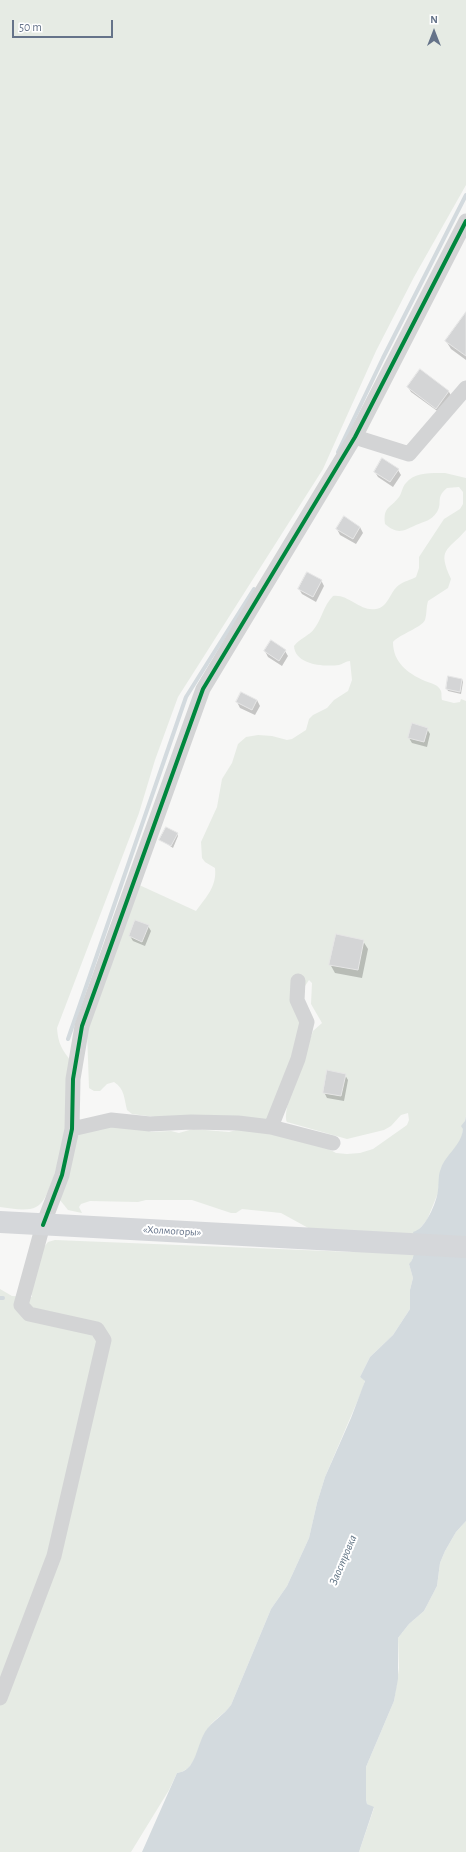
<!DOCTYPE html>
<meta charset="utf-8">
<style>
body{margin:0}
#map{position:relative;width:466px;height:1852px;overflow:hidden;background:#f7f7f6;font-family:"Alegreya Sans",sans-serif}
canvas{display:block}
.north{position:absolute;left:414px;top:12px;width:40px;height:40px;-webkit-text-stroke:3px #fff;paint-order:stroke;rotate:0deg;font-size:11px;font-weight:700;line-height:16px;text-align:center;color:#657389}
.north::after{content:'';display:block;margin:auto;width:14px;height:18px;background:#657389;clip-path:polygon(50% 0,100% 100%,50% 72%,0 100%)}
.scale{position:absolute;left:12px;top:20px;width:101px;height:18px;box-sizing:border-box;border:2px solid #657389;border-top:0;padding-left:5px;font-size:12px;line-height:14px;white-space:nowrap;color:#657389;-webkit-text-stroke:3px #fff;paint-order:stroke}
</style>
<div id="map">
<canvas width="466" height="1852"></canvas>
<div class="north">N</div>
<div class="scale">50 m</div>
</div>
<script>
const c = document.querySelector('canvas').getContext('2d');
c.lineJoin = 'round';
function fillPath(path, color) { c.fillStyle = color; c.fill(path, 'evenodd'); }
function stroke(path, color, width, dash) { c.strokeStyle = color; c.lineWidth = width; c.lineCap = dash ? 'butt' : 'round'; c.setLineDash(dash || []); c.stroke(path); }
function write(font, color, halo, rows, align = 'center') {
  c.font = font + ' "Alegreya Sans",sans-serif'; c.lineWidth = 4; c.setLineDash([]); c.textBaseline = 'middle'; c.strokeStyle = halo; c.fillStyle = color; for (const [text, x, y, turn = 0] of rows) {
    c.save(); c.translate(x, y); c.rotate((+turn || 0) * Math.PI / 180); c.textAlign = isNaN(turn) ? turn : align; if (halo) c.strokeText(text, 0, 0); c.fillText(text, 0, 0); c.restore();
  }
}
fillPath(new Path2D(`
 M0,0H466V185L414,277L376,351L323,469L178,697L155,760L139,813L57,1028C58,1043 62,1050 71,1061C68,1105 67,1142 51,1184C48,1192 44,1203 36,1207C26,1212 11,1208 0,1207Z
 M445,473L466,478V530C447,552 437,548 451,579L448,588L428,601C426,607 427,614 425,620C421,628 400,634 393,642C393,662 407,673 425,681C430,683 438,684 441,691C442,694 441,697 442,700L454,703L460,702L461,699L466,701V1116L461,1140L441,1168L438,1193L427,1220L414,1235V1254L411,1263L409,1264L413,1278L410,1290V1309L393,1335L370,1357L360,1377L365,1380L363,1388L325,1477L317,1503L309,1538L287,1586L271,1609L231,1705C225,1714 215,1718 209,1727C198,1742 198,1770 177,1773L169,1790L131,1852H0V1289L12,1296L32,1297L31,1293L44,1247L48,1242L55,1240L352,1252L281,1213L242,1209L236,1213H231L192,1200H146L138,1202L90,1201L81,1204L79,1207L82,1213L68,1210L60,1200L73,1142L82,1131L95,1126L142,1128L151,1132L171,1131L179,1133L193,1129L229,1132L247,1127L323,1146L336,1153L347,1154L360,1153L373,1149L407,1125L409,1120L408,1113L401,1115L391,1126L384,1130L347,1139L287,1122C281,1109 307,1048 313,1031L322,1023L311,1004L312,983L309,980L305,986L302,1023L294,1063L269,1121L171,1119L132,1114L127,1110C124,1099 125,1089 114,1082L107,1084L100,1091H94L89,1088L87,1032L137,884L196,911C206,897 217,887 215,868L205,862L202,858L201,842L217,807L222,779L232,763L238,744L246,737L258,735L272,736L287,740L292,739L306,730L309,719L313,715L327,708L334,700L348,691L352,680L350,661C346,661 343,664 339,665C324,667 295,665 294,646C300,638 309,636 314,629C322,619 323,606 333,596C349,594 360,612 376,609C389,607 390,591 399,585C404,581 411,580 416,577L419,568V557L444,519L460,509L463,504V492L459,487L447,488C435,498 443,502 437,512C431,521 425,521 416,525C403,531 398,535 385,524C383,506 390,509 399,497C402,493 402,487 406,483C414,472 432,473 445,473Z
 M466,1521V1852H359L374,1808L367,1804L366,1799V1767L394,1701L399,1668L398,1638L409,1624L424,1611L437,1586L440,1563L445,1551L456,1532Z`), '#e6ebe4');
fillPath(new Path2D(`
 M466,1116V1521L456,1532L445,1551L440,1563L437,1586L424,1611L409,1624L398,1638V1679L394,1701L366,1767V1799L367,1804L374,1807L359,1852H142L177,1773C196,1771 196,1747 205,1732C212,1721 224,1715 231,1705L271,1609L287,1586L309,1538L317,1503L325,1477L351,1418L365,1381L360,1377L370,1357L393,1335L410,1309V1290L413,1278L409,1264C416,1258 414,1244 414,1235L413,1232C425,1230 437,1202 438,1190C439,1182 438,1175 441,1168C447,1153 461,1146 463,1129L461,1126L465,1121Z`), '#d3dade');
fillPath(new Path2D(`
 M466,322V360L451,349L446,341Z
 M420,371L449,392L452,397L440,413L411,392L408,387Z
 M398,470L401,475L393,487L378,477L375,472Z
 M360,527L363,533L356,544L340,535L337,529Z
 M321,580L324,586L316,602L302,594L299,589Z
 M265,651H285L288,656L282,666L268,657Z
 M462,679L463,682L461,694L448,691L447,689Z
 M257,700L260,706L255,715L240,708L237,702Z
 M427,729L430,734L427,747L412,743L409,738Z
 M177,833L178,836L173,848L161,840Z
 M148,926L151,931L145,946L133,941L130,936Z
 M363,941L368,949L362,978L335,973L330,964Z
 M345,1075L348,1080L344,1101L327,1098L324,1092Z`), '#0003');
stroke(new Path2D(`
 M338,452L383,358L466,195
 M68,1039L186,697L254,589
 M0,1298H3`), '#d3dade', 4);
const building = new Path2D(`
 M466,312V356L445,341Z
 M420,369L449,391L436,409L407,387Z
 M382,458L399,469L390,482L374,472Z
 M344,516L360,527L353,539L336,529Z
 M307,572L322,580L313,597L298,589Z
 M271,640L286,650L279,661L264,651Z
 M448,676L462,679L460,692L446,689Z
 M241,692L257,700L252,710L236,702Z
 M412,723L428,728L424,742L408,738Z
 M166,827L178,833L171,846L159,840Z
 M135,920L149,925L142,942L129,936Z
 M336,934L364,940L358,970L329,965Z
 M327,1070L346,1074L341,1096L323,1093Z`);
fillPath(building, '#d4d5d6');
stroke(building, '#e6e6e6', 1);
stroke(new Path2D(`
 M355,437L409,454L466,388
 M271,1127L298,1059L307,1022L297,1000L298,981
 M72,1129L111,1120L150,1124L191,1122L238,1123L271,1127L333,1143
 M0,1698L54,1556L104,1340L97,1329L29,1314L21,1305L43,1225L62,1175L72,1129L73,1079L82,1026L203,689L355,437L466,221`), '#d3d4d5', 15);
stroke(new Path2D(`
 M0,1222L466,1247`), '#d5d7da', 22);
stroke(new Path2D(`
 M43,1225L62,1175L72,1129L73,1079L82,1026L203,689L355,437L466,221`), '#00873e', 4);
write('11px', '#657389', '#fff', [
 ["«Холмогоры»",172,1231,3]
]);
write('italic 12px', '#617484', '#fff', [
 ["Заостровка",343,1560,-67]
]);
</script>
